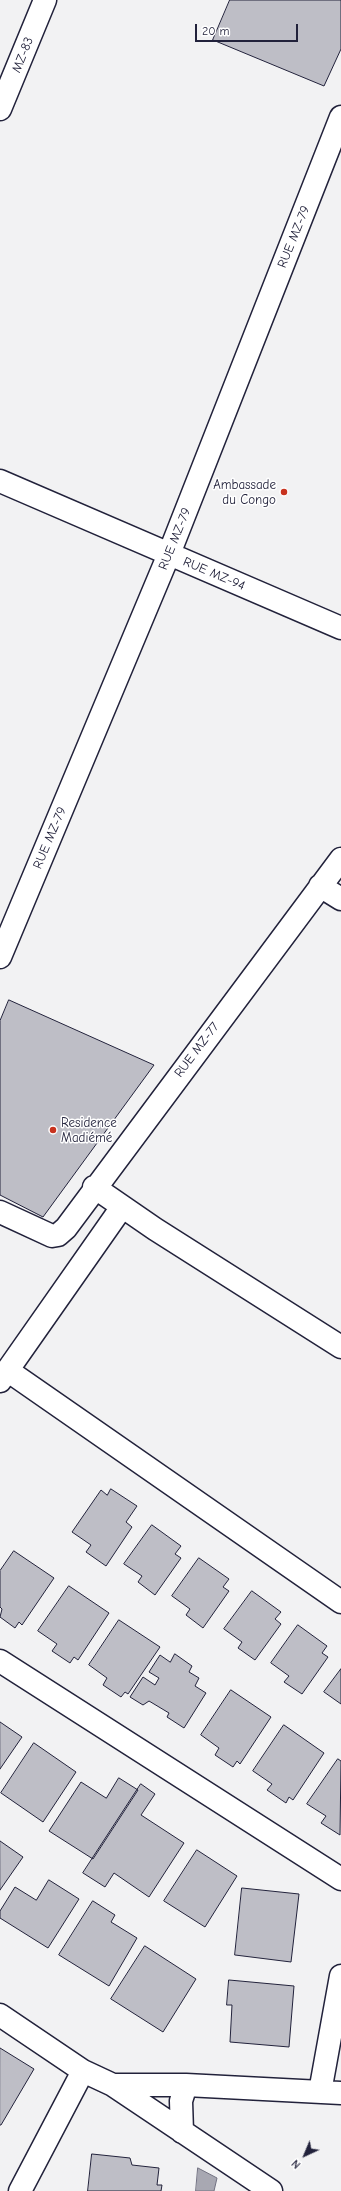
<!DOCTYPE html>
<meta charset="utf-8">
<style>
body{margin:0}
#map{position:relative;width:341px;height:2191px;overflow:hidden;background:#f2f2f3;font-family:"Comic Neue",sans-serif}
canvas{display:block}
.north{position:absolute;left:285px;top:2135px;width:40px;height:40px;-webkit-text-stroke:3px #fff;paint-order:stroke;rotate:224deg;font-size:11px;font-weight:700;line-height:16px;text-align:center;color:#22223b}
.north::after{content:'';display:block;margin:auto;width:14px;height:18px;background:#22223b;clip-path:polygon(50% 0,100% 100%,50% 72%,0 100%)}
.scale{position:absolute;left:195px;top:24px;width:103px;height:18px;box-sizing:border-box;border:2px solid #22223b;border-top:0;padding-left:5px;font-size:12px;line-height:14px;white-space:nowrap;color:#22223b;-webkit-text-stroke:3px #fff;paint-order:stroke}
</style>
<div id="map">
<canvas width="341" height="2191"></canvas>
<div class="north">N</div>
<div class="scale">20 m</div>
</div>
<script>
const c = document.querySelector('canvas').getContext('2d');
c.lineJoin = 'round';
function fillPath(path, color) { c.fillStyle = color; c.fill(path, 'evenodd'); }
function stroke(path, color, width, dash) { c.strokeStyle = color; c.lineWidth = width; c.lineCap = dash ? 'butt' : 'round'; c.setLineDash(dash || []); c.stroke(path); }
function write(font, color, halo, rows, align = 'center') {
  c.font = font + ' "Comic Neue",sans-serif'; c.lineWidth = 3; c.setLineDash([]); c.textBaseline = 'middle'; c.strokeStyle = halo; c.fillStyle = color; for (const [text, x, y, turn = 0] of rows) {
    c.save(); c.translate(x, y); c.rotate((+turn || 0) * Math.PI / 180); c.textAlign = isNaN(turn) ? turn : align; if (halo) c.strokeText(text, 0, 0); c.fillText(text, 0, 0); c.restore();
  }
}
const water = new Path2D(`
 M198,2168L217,2178L214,2191H196Z`);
fillPath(water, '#a8a8b2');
stroke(water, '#727282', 1);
const building = new Path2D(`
 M230,0H341V49L324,86L213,40Z
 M9,1000L154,1065L43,1217L0,1195V1021Z
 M111,1489L137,1506L126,1522L132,1527L106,1566L86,1552L91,1545L72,1532L101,1490L107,1495Z
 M152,1525L181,1546L175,1554L181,1558L155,1595L138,1582L142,1576L124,1564Z
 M14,1551L54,1578L22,1625L19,1622L15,1628L0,1617L2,1609L0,1607V1571Z
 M199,1558L229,1579L223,1587L229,1591L203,1628L186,1615L190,1609L172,1596Z
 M69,1586L109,1613L78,1660L74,1657L70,1663L52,1651L57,1644L38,1631Z
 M252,1591L281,1612L275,1619L281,1624L255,1660L238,1648L242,1642L224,1629Z
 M119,1620L160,1647L128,1694L125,1692L121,1697L103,1685L107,1678L89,1665Z
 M298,1625L327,1646L322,1653L328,1657L302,1694L284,1682L289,1676L271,1663Z
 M175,1654L192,1666L189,1672L199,1678L195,1686L206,1693L184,1728L167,1717L169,1713L149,1701L143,1705L130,1697L143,1677L155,1685L159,1678L149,1672L160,1655L170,1662Z
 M341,1669V1704L324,1692Z
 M231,1690L271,1717L240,1764L237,1761L233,1767L215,1755L219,1748L201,1735Z
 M0,1722L22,1737L0,1769Z
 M284,1725L324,1753L293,1800L289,1797L286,1803L267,1790L272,1784L253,1771Z
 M34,1743L76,1772L43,1822L1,1793Z
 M338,1759L341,1761L340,1835L321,1823L326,1816L307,1804Z
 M119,1778L138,1790L93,1859L49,1831L81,1782L106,1798Z
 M141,1784L155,1794L141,1815L184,1843L149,1897L114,1873L105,1887L83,1873Z
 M0,1841L23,1857L0,1890Z
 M197,1850L237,1876L205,1927L164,1901Z
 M49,1880L79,1899L48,1948L0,1918V1911L15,1887L36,1900Z
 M242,1888L299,1894L291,1962L235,1955Z
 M93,1901L115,1915L111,1922L137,1938L109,1986L59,1955Z
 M145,1946L196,1979L163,2032L111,1999Z
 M229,1980L294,1986L289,2047L230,2042L232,2005H227Z
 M0,2048L34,2069L1,2125H0Z
 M92,2154L130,2158L132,2165L159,2168L157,2185H162L161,2191H88Z`);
fillPath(building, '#bebec6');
stroke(building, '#22223b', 1);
const minor = new Path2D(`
 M0,109L45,0
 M0,481L341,628
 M320,886L341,899
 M0,957L169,554L341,117
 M94,1187L155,1229L341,1347
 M0,1212L52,1236L58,1235L66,1228L341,859
 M7,1370L341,1602
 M0,1381L122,1207
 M0,1661L341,1879
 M0,2015L83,2071L113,2085L271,2191
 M113,2085H186L341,2093
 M320,2092L341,1976
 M182,2132L181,2101L186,2085
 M20,2191L83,2071`);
stroke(minor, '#22223b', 25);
stroke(minor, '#fff', 22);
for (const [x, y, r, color] of [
 [284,492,4,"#c8321e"],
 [53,1130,4,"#c8321e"]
]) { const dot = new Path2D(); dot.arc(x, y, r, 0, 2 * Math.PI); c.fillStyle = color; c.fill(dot); stroke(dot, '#fff', 1.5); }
write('13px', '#22223b', '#fff', [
 ["MZ-83",23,55,-68],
 ["RUE MZ-79",294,237,-68],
 ["RUE MZ-79",175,539,-68],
 ["RUE MZ-94",214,574,23],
 ["RUE MZ-79",50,838,-67],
 ["RUE MZ-77",197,1050,-53]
]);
write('13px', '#22223b', '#fff', [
 ["Ambassade",276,485],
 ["du Congo",276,500],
 ["Residence",61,1123,"left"],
 ["Madiémé",61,1138,"left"]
], 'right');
</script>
